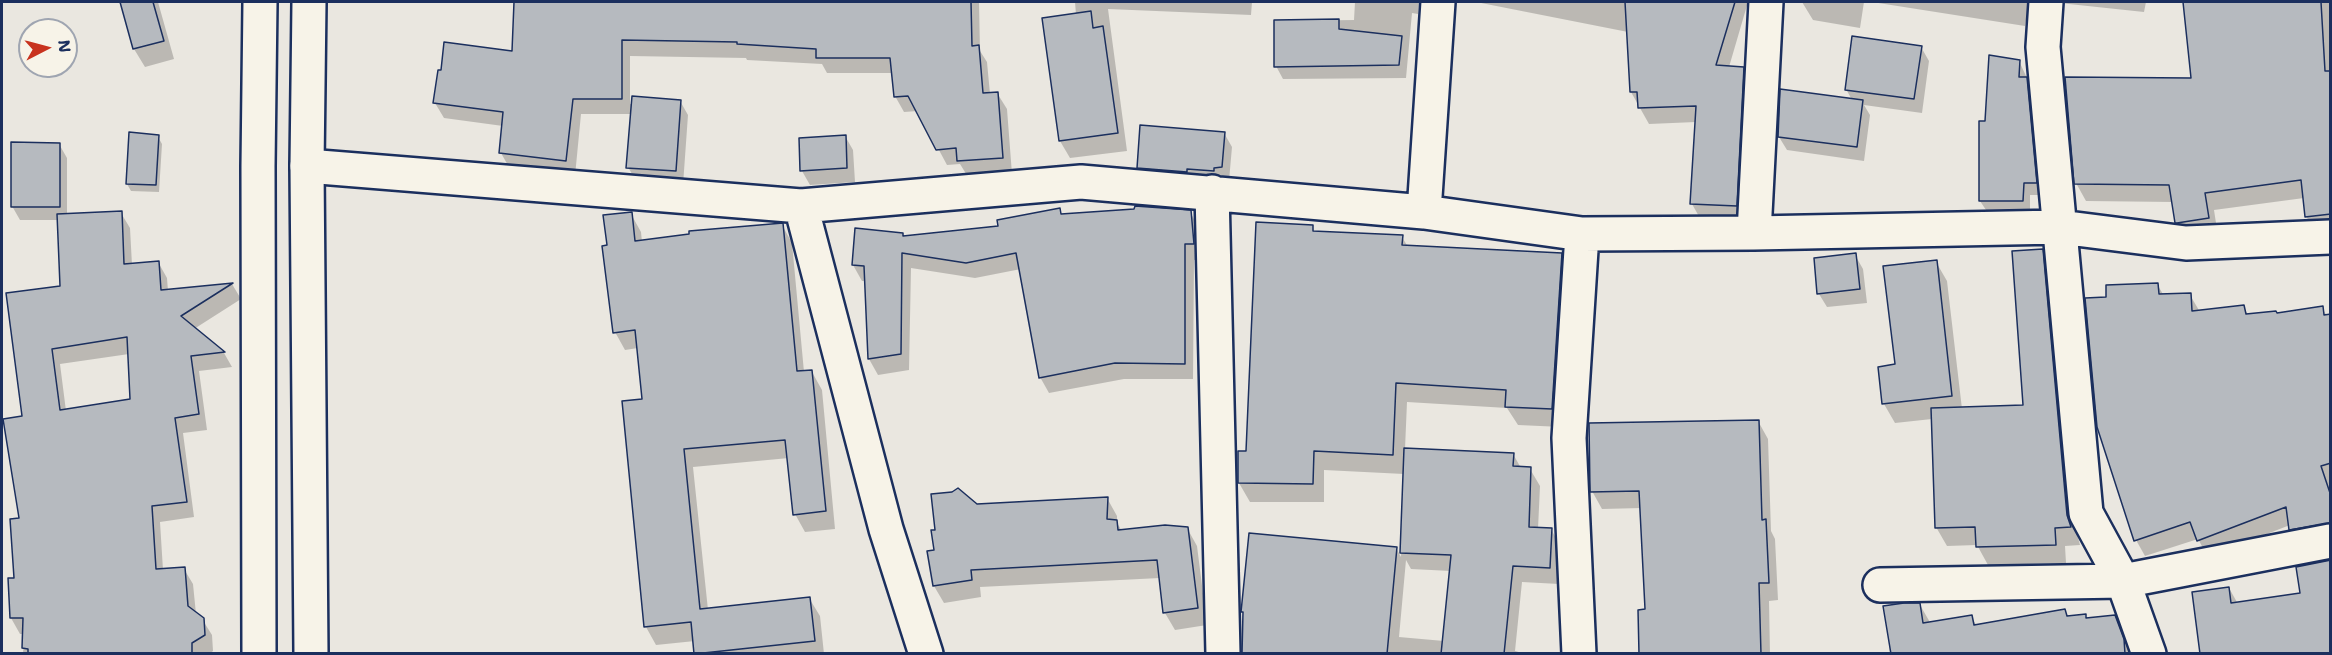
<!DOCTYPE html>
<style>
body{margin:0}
#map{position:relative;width:2332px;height:655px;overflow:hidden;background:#eae7e0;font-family:"Shantell Sans",sans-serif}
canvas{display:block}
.frame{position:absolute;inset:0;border:3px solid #1b2f5e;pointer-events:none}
.north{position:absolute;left:18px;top:18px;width:60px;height:60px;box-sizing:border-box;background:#f7f3e8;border:2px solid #9fa5b1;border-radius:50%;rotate:84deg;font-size:16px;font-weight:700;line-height:24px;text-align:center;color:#1b2f5e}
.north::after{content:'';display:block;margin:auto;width:21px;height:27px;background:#c8321e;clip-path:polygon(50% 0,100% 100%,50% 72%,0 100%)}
</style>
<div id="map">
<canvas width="2332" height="655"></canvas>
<div class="frame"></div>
<div class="north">N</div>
</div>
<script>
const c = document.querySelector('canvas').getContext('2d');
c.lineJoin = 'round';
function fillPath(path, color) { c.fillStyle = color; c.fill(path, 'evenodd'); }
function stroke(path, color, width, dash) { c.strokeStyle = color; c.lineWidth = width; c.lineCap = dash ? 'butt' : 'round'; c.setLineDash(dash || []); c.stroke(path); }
fillPath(new Path2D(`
 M121,2H158L174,59L145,67L134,49Z
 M516,2H979L980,51L987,62L990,94L997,93L1007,109L1012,174L968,177L960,164L947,165L918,111L904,112L895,96L893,73H827L822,64L747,60L746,58L630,56V104L680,101L688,115L683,185L636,181L628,167L632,114H581L575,176L510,169L501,153L503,126L444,118L435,103L513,53Z
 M1075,2H1252L1251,15L1108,9L1127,151L1070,158L1060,141L1076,15Z
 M1355,2H1419L1418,14L1412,13L1406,78L1283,79L1276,66V21L1354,20Z
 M1476,2H1748L1729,67L1743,68L1753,85L1745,222L1701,220L1692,204L1696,122L1649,124L1631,92L1628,32Z
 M1802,2H1864L1860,28L1813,20Z
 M1872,2H2029L2025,26Z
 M2050,2H2146L2144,12Z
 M2184,2H2330V232L2316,233L2306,216L2304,198L2214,210L2218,236L2186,239L2176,222L2173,202L2086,201L2076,183L2192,80Z
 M1921,47L1929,61L1922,113L1864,105L1870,115L1864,161L1787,150L1779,137L1852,100L1846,89Z
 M2019,61L2033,91L2043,195H2030V213H1988L1980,201L1986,123Z
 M1224,133L1232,147L1229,181L1147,182L1139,168Z
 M845,136L853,150L855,182L810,185L802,171L800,139Z
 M158,137L162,144L159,192L131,191L127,184Z
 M59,144L67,158V215L121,213L130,228L132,265L158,262L167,278L168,291L232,284L241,299L194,329L224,353L232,367L199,371L207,430L183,433L194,517L160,522L163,570L184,569L193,584L196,614L202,619L212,635L213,651L209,654H23L24,634H20L11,618L21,520L23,417L62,288L59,220H20L12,206ZM129,354L132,400L66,411L60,364Z
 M1059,210L1062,215L1190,212L1199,228L1202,259L1194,260L1193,379H1124L1049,393L1040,377L1021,269L975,278L911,268L909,370L878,375L869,359L866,281H862L853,265L903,237L1000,227Z
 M631,214L641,232L642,242L782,225L792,243L804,372H812L822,390L835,529L805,532L795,514L789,458L693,467L708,610L809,598L820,616L824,654H696L695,641L656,645L646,627L644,400L638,348L625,350L615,332L608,246Z
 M1312,227L1315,233L1402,237L1408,247L1561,254L1572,274L1562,427L1518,425L1507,408L1407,402L1405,449L1513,454L1521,468L1530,469L1540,486L1538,529H1551L1560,546L1559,584L1522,582L1515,651L1526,654H1242L1250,534L1396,548L1401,557L1404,474L1324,470V502H1250L1239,483ZM1406,560L1411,569L1451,571L1444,641L1399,637Z
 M2042,250L2052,269L2077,534L2080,545L2065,546L2066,563L1988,565L1977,545L1947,546L1936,527L1932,419L1895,423L1884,404L1880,368L1896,366L1936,262L1947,281L1962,409L2025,407Z
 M1855,255L1863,269L1867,303L1827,307L1819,294Z
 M2157,284L2164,296L2190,295L2200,312L2243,307L2249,316L2277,315L2322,308L2327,316L2330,315V539L2300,545L2290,525L2208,557L2198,539L2145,556L2136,540L2107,298Z
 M1758,421L1768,439L1771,531L1775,539L1778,600L1769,601L1770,654H1641L1647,611L1642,508L1602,509L1592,491Z
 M1107,498L1117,516V523L1122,531L1187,528L1197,546L1207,625L1175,630L1165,613L1160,578L980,587L981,597L944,603L934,586L936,551L977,505Z
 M2229,588L2238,604L2302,595L2330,654H2201Z
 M1920,605L1931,624L1971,617L1977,626L2065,611L2069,618L2085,615L2087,619L2114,616L2125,634L2132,654H1890L1885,607Z`), '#0003');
const building = new Path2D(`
 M120,2H153L164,41L133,49Z
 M514,2H971L972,46L979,45L983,93L998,92L1003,158L957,161L956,148L936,150L908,96L894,97L890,58H816V49L737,44V42L622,40V99H573L566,161L499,153L503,112L433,103L438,70H441L444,42L512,51Z
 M1625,2H1735L1716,65L1744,67L1737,206L1690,204L1696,106L1638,108L1637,92H1630Z
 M2183,2H2321L2325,71H2331V214L2305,217L2301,180L2205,193L2209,218L2177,223H2175L2169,185L2074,184L2065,77L2191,78Z
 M1091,11L1093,28L1103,26L1118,133L1059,141L1042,18Z
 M1339,19V29L1402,36L1399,65L1274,67V20Z
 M1852,36L1922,46L1914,99L1845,90Z
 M1989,55L2020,60L2019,77H2027L2037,183H2024L2023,201H1979V121H1985Z
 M1780,89L1863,100L1857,147L1778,137Z
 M632,96L681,100L676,171L626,168Z
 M1140,125L1225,132L1222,167L1214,168V171L1187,169V172L1137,168Z
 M129,132L159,135L156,185L126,184Z
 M846,135L847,168L800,171L799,138Z
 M11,142L60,143V207H11Z
 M1135,206L1191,210L1194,244H1185V364L1115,363L1039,378L1016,253L966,263L902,253L901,354L868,359L864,266L852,265L855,228L903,233V236L998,226L997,220L1060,208L1061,214L1134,209Z
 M122,211L124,264L159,261L161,290L233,283L181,316L225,352L191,356L199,414L175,418L187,502L152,506L156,569L185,567L188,606L204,618L205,635L192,643V654H28V649L22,648L23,618H10L8,578H14L10,519L19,518L3,419L22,416L6,293L60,286L57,214ZM127,337L130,399L60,410L52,349Z
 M632,212L635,241L689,234V231L783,223L797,371L812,370L826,511L793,515L785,440L684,449L700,609L810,597L815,641L694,654L691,622L644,627L622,401L642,399L635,330L613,333L602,246L607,245L603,215Z
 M1256,222L1313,225V231L1403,235L1402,245L1562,253L1552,409L1505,407L1506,390L1396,383L1393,455L1314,451L1313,484L1238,483V451H1246Z
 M2043,249L2067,515L2071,527L2055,528L2056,545L1976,547L1975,527L1935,528L1931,408L2023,405L2012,251Z
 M1856,253L1860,289L1817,294L1814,258Z
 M1937,260L1952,396L1882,404L1878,367L1895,364L1883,266Z
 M2158,283L2159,294L2191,293L2192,311L2244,305L2246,314L2276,311L2277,313L2323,306L2324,315L2331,314V463L2321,466L2331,496V523L2289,530L2286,507L2197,541L2190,522L2134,541L2097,427L2085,298L2106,297V285Z
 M1759,420L1762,520L1766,519L1769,583H1759L1761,654H1639L1638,610L1645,609L1639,491L1590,492L1589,423Z
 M1404,448L1514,453L1513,466L1531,467L1529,527L1552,528L1550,568L1513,566L1504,654H1441L1451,555L1400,553Z
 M958,488L977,504L1108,497L1107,519L1117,520L1118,530L1165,525L1188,527L1198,608L1163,613L1157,560L971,570L972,580L933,586L927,551L934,550L931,530H935L931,494L952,492Z
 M1249,533L1397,547L1387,654H1242L1243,612H1241Z
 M2331,560V654H2200L2192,592L2229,587L2231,603L2300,593L2296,567Z
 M1904,603H1920L1923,623L1972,615L1974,625L2065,609L2067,616L2086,614V618L2115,615L2124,639L2125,654H1891L1883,606Z`);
fillPath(building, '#b6babf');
stroke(building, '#1b2f5e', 1.5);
const minor = new Path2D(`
 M2046,2L2043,47L2086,513L2123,581L2149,654
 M307,166L801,206L1081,182L1424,212L1582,234L1754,233L2060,227L2186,243L2330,237
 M1212,192L1223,654
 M801,206L886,529L926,654
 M1424,212L1438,2
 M1754,233L1766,2
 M1880,585L2123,581L2330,541
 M1579,654L1569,438L1582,234`);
const secondary = new Path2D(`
 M309,2L307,166L311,654
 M259,654L258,166L260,2`);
stroke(minor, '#1b2f5e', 38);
stroke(secondary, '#1b2f5e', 38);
stroke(minor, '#f7f3e8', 33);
stroke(secondary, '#f7f3e8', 33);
</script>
